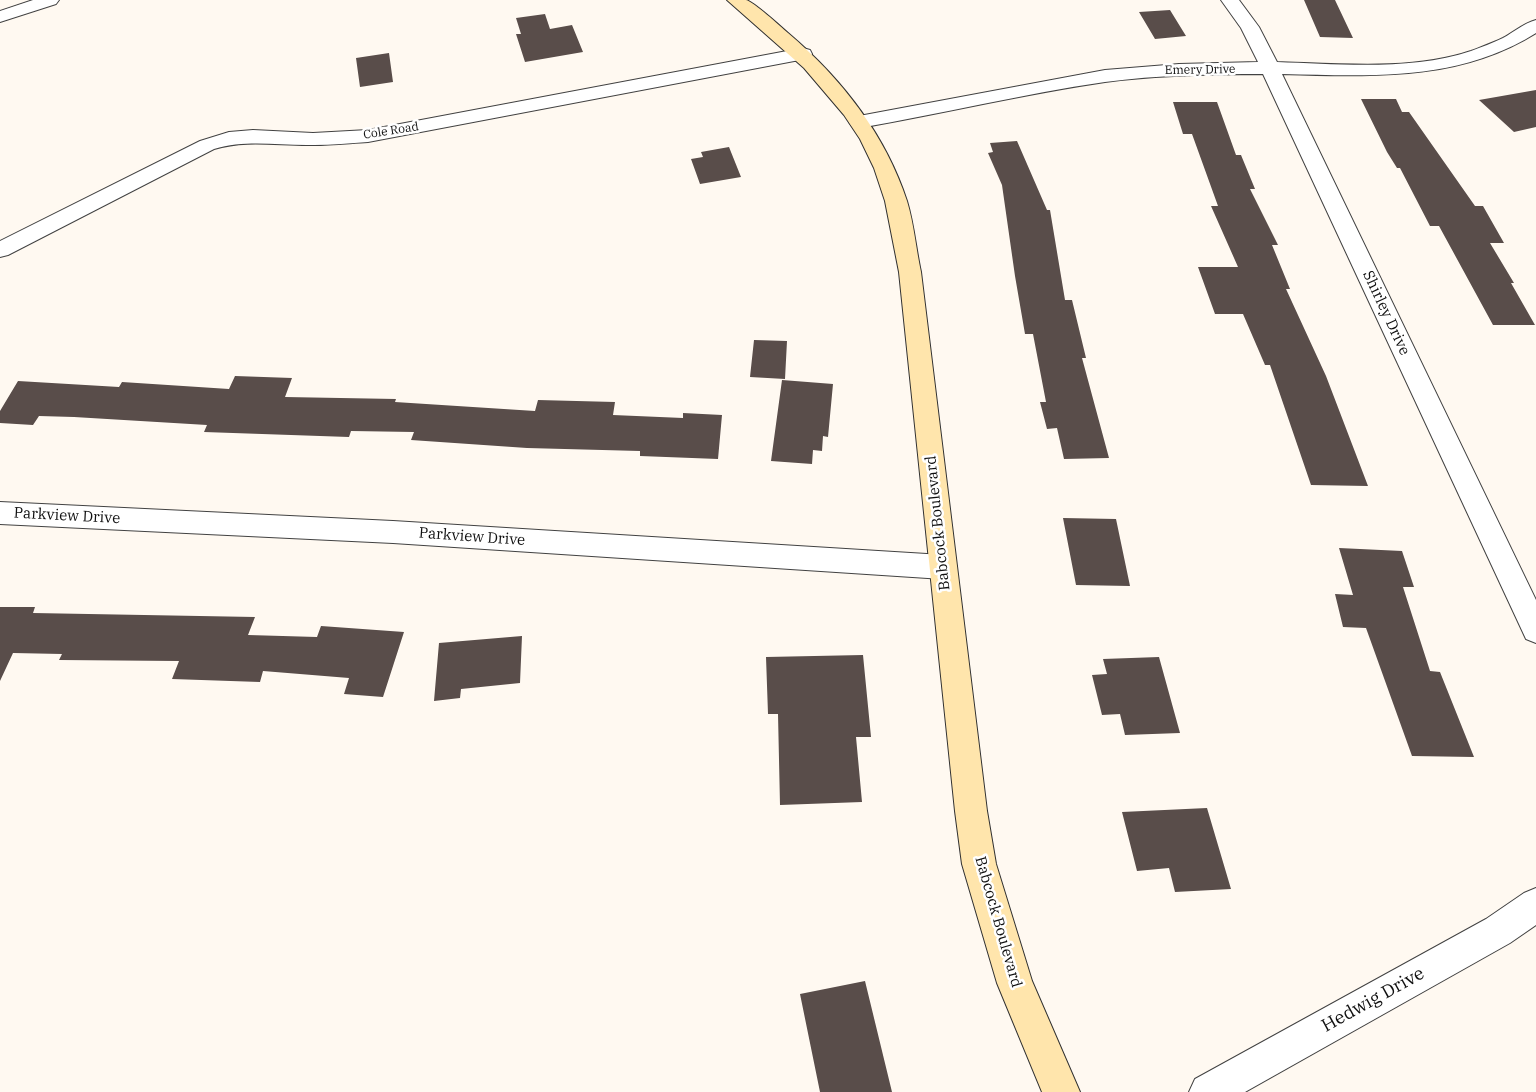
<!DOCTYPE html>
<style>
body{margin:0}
canvas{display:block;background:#fff9f1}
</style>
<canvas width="1536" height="1092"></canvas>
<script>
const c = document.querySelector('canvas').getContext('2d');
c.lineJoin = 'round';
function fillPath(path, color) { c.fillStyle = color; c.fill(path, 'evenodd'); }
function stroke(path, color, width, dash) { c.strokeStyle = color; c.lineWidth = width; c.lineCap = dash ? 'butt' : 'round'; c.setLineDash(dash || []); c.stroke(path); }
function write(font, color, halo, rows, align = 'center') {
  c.font = font + ' "IBM Plex Serif",serif'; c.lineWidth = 5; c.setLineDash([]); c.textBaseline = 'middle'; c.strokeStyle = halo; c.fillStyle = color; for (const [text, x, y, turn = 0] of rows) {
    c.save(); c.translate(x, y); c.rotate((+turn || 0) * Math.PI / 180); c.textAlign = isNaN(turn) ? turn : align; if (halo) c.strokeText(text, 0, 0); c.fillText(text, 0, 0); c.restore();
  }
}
fillPath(new Path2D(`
 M1304,0H1335L1353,38L1320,37Z
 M1170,10L1186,36L1155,39L1139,12Z
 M545,14L550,29L572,25L583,52L525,62L516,34H521L516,18Z
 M389,53L393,82L360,87L356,58Z
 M1536,90V127L1514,132L1479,100Z
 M1361,99H1396L1402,112H1409L1475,206H1483L1504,243H1490L1514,283H1511L1535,325H1493L1439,226H1430L1400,168H1397L1387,152Z
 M1173,102H1217L1236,155H1241L1255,189H1250L1278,245H1272L1290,289H1286L1326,376L1368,486L1311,485L1270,365H1265L1243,314H1215L1198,267H1238L1211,206H1218L1192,134H1183Z
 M1017,141L1047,210H1050L1065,300H1072L1086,358H1082L1109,458L1064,459L1057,428L1047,429L1040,402H1046L1033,334H1025L1015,276L1002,185L988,153L993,152L990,143Z
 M729,147L741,177L700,184L691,159L703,157L701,152Z
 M754,340L787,341L785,379L750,377Z
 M235,376L292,378L285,397L396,399L395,402L535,411L538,400L615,402L613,415L683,418V413L722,415L718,459L640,456V451L527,448L411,440L414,432L351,431L349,437L204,432L207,425L74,417L39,416L33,425L0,423V411L18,381L119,387L122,382L229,389Z
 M782,380L833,384L828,437L823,436L822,451L813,450L812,464L771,461Z
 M1063,518L1116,519L1130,586L1076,585Z
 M1339,548L1402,551L1414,587H1403L1430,671L1440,672L1474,757L1412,756L1366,628L1343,627L1335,594L1353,595Z
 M0,607H35L33,613L255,617L248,635L317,637L321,626L404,632L383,697L344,694L349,678L263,671L260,682L172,679L179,661L59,660L62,654L13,653L0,681Z
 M522,636L520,683L461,689L460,698L434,701L439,643Z
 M863,655L871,737H856L862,802L780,805L778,714H768L766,657Z
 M1159,657L1180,733L1125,735L1120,714L1102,715L1092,675L1107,674L1103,659Z
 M1207,808L1231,889L1175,892L1169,868L1137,871L1122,812Z
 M865,981L892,1092H820L800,994Z`), '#594d4a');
const minor = new Path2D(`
 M33,0H59L56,4L0,22V11Z
 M1221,0H1239L1259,27L1277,62C1338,64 1412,71 1471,51C1481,47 1493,43 1503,38C1514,32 1524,23 1536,20V33C1458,82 1371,76 1282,74L1536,600V643L1526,639L1263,74C1210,74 1157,75 1105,82C1022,94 941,114 859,128L852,126L849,122L852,118L859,116L1105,70L1179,64L1258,62L1241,28Z
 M803,48L810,50L812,54L810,58L368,142C350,143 332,145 314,145C279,146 248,139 214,149L8,255L0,257V241L200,141L229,132L253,130L313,133L368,130Z
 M0,502L393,521L943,555L953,559L957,567L953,575L943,579L393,543L0,524Z
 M1536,888V925L1510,943L1245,1092H1189L1195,1079L1486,919L1524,893Z`);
const secondary = new Path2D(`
 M727,0C733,0 741,0 746,0C754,2 780,26 788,33C841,78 885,134 907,201C914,224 916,249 921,272L987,811L996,864L1032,981L1080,1092H1042L997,983L962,864L955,811L899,272L885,201L874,168L860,139L844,115L804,68Z`);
stroke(minor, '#424242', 2);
stroke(secondary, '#313131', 2);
fillPath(minor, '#fff');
fillPath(secondary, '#ffe5ac');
write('12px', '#0f0f0f', '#fff', [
 ["Emery Drive",1200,70,-1],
 ["Cole Road",391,131,-9]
]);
write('15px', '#0f0f0f', '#fff', [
 ["Shirley Drive",1386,313,65],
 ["Parkview Drive",67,516,3],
 ["Babcock Boulevard",938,523,-96],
 ["Parkview Drive",472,537,4],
 ["Babcock Boulevard",998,922,74]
]);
write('18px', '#0f0f0f', '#fff', [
 ["Hedwig Drive",1373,1000,-29]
]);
</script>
